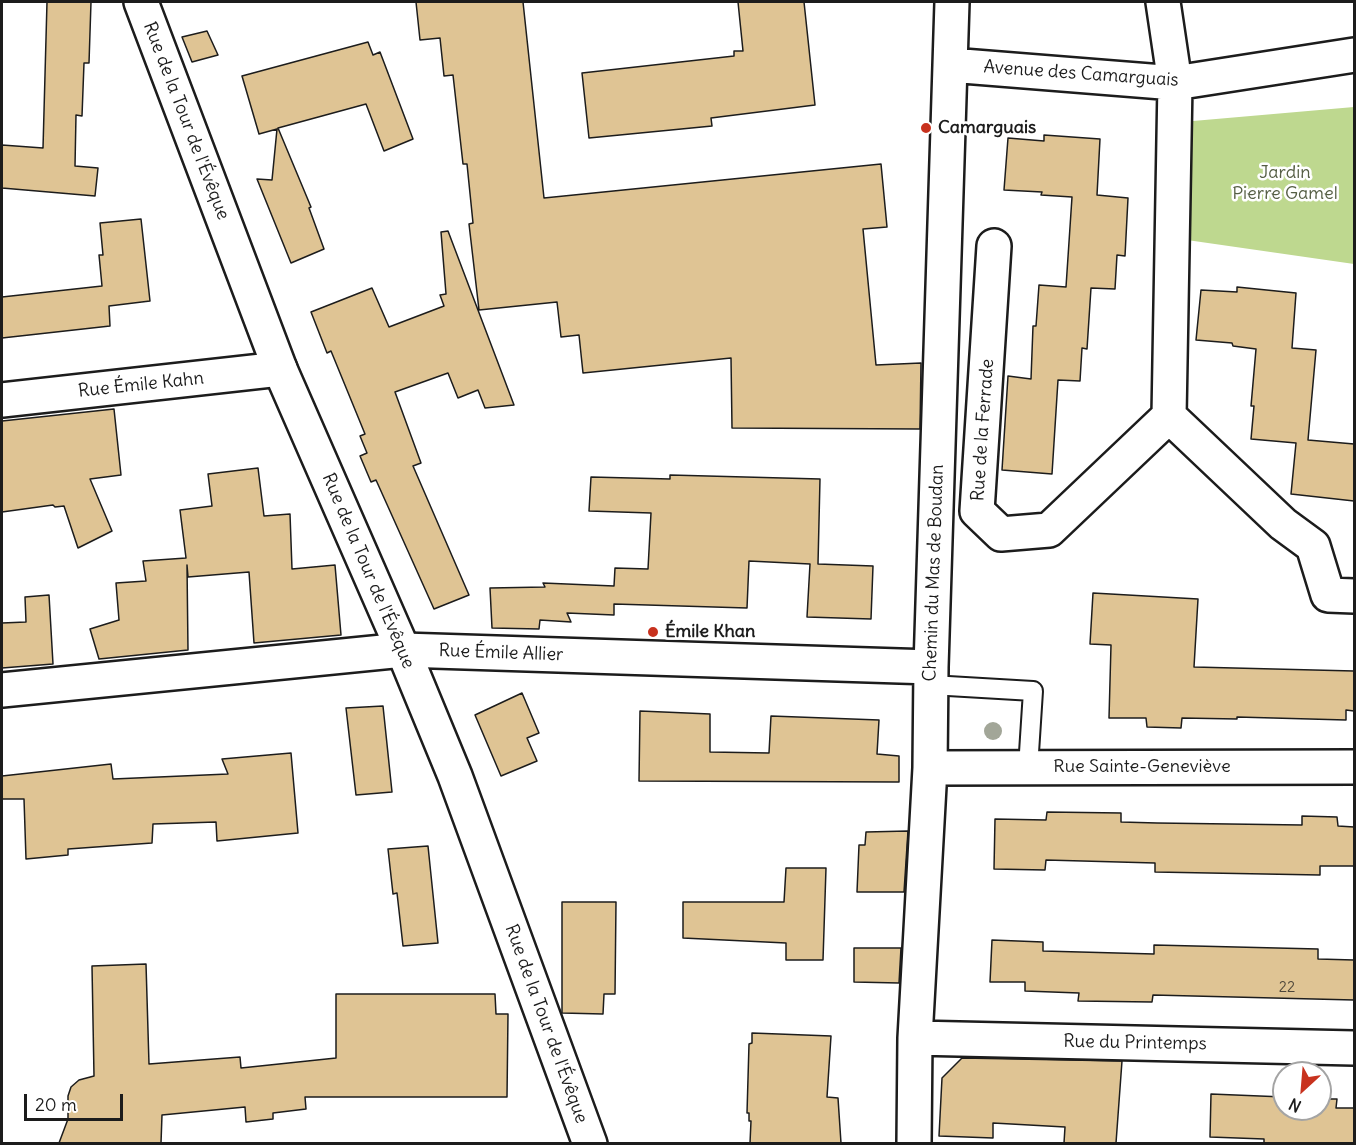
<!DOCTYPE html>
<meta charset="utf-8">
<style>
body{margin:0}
#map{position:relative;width:1356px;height:1145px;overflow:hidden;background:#fff;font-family:Delius,sans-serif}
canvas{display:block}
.frame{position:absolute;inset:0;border:3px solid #1c1c1c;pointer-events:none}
.north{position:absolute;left:1272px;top:1061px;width:60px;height:60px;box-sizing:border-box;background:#fff;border:2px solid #a4a4a4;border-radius:50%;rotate:206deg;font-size:16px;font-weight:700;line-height:24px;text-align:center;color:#1c1c1c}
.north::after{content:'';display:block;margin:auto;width:21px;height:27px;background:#c8321e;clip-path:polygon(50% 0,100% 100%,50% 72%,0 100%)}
.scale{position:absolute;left:24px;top:1094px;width:99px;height:27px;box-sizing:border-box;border:3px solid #1c1c1c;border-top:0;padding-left:8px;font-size:18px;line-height:21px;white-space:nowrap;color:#1c1c1c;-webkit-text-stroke:4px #fff;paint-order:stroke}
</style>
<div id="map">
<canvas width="1356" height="1145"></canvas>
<div class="frame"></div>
<div class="north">N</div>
<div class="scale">20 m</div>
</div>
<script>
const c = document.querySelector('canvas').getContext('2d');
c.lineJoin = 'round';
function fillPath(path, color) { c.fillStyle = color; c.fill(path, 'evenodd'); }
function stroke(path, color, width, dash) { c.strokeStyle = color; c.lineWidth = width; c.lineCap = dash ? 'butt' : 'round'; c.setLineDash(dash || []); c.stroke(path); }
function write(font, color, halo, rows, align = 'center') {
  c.font = font + ' Delius,sans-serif'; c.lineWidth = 5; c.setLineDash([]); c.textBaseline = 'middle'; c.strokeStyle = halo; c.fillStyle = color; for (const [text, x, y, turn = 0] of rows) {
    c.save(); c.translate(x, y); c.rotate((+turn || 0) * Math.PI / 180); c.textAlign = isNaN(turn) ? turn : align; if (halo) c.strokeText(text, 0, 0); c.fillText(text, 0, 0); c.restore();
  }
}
fillPath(new Path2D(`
 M1354,107V264L1187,240L1193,121Z`), '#bed88f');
const building = new Path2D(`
 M47,2H91L89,63H84L82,116L76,115L75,166L98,168L95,196L2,188V145L43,148Z
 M416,2H523L544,198L881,164L887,227L863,229L876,365L921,363L920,429L732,428L731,358L583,373L579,335L561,337L557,302L479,310L469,224L473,223L467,164H463L453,75L444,76L440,38L420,40Z
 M738,2H804L815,105L711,118L712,126L589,138L582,73L734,56V51H743Z
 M207,31L218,55L192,62L182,37Z
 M368,42L373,55L380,52L413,139L384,151L366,104L278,128L311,207L309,208L324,249L291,263L257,179L272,180L277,129L259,134L242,76Z
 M1044,135L1100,139L1097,195L1128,198L1125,256L1117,255L1115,289L1091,288L1087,349L1082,348L1080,381L1058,380L1052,474L1002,470L1008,376L1031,379L1033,326H1036L1039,285L1066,287L1072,197L1041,195L1042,192L1004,190L1008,138L1044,141Z
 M141,219L150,301L109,306L110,326L2,338V297L102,286L99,255H103L100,223Z
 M448,231L514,405L485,408L478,390L458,398L448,373L395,392L421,463L413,466L469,595L434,609L376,480L371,482L360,456L367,453L360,436L365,434L331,351L327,353L311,312L372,288L389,327L444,306L440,295L446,294L441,232Z
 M1237,287L1296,293L1292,348L1316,350L1308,440L1354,444V501L1291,494L1296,443L1251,439L1254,406H1251L1256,349L1233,346L1232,343L1196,340L1201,290L1237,292Z
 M114,409L121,475L90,479L112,531L78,548L64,506L55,507L53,505L2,512V421Z
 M258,468L264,516L290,514L292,569L335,565L341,635L254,643L249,572L188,577L187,565L188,650L99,659L90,629L119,620L116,583L146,581L143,561L186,558L180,510L212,506L208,474Z
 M670,475L820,479L818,564L873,566L871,619L807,617L810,564L749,561L747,608L614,604V615L567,613L571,622L540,620L539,629L492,628L490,588L545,587L543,583L614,586L615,568L648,569L651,513L589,511L591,477L670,479Z
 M1093,593L1198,599L1194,667L1354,671V711L1346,710V720L1237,717V719L1182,718L1181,728L1147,727L1146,718H1109L1111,645L1090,644Z
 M49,595L53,664L2,668V623L26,622L25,597Z
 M522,693L539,733L527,738L537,761L501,776L475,715Z
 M383,706L392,792L356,795L346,708Z
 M640,711L710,714V752L769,753L771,716L879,720L877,754L899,756V782L639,781Z
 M291,753L298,833L217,841L216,822L153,824L152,843L68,849V855L26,859L24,799H2V776L111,764L113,779L228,774L222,759Z
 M1047,812L1121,813V822L1157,823L1302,825V816L1337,817L1338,826L1354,827V866H1320V875L1209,873L1155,872V863L1046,860L1045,870L994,869L995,819L1046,820Z
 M908,831L904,892H857L859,845H865L866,832Z
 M428,846L438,943L403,946L397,893L393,894L388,849Z
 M786,868H826L823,960H786V943L683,938V902H784Z
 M562,902H616L615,994H604L603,1014L562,1013Z
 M992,940L1043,942V951L1154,954V945L1318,949V959L1354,960V1000L1153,995L1152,1002L1078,1001L1079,993L1025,991V982H990Z
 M854,948H901L899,983L854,982Z
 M146,964L149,1064L240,1057L241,1068L336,1058V994H495L496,1014H508L507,1097H305L306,1109L273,1113V1119L246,1122L245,1107L162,1115L161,1143H59L68,1119V1096L71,1087L79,1080L94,1076L92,966Z
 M752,1033L831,1036L827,1097L838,1098L841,1143H750L751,1121H749V1113H747L749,1044L752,1043Z
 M962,1058L1122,1061L1116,1143H1064L1065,1127L993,1123V1138L939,1136L942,1078Z
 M1211,1094L1284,1097V1109H1320V1099H1337L1336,1108H1354V1143H1264V1139L1210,1137Z`);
fillPath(building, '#dfc494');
stroke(building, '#1c1c1c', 1.5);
const lane = new Path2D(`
 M931,685L1033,691L1028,768`);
const street = new Path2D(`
 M1163,2L1175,83L1169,416L1283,524L1313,546L1328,595L1354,596
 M950,65L1175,83L1354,55
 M994,246L977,511L1001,534L1049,530L1169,416
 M2,400L280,369
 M2,690L403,650L931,667
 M930,768L1354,767
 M915,1038L1354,1048
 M914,1144L915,1038L930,768L931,667L952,2`);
const secondary = new Path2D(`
 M141,2L280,369L403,650L455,776L590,1144`);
stroke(lane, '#1c1c1c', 22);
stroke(street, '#1c1c1c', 38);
stroke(secondary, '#1c1c1c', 38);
stroke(lane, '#fff', 18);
stroke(street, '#fff', 33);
stroke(secondary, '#fff', 33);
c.fillStyle = '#a2a698';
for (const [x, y] of [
 [993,731]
]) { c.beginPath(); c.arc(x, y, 9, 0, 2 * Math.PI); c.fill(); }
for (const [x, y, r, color] of [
 [926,128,6,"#c8321e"],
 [653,632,6,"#c8321e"]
]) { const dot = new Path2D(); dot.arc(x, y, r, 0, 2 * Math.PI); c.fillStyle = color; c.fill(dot); stroke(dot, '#fff', 2); }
write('15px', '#4d463a', null, [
 ["22",1287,988]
]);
write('18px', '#1c1c1c', '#fff', [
 ["Avenue des Camarguais",1081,74,4],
 ["Rue de la Tour de l'Évêque",186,121,69],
 ["Rue Émile Kahn",141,385,-6],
 ["Rue de la Ferrade",983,430,-86],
 ["Rue de la Tour de l'Évêque",368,571,67],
 ["Chemin du Mas de Boudan",934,573,-88],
 ["Rue Émile Allier",501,653,2],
 ["Rue Sainte-Geneviève",1142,767],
 ["Rue de la Tour de l'Évêque",546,1024,70],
 ["Rue du Printemps",1135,1043,1]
]);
write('bold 18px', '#1c1c1c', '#fff', [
 ["Camarguais",938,128],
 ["Émile Khan",665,632]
], 'left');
write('18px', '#555e44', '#fff', [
 ["Jardin",1285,173],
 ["Pierre Gamel",1285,194]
]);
</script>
